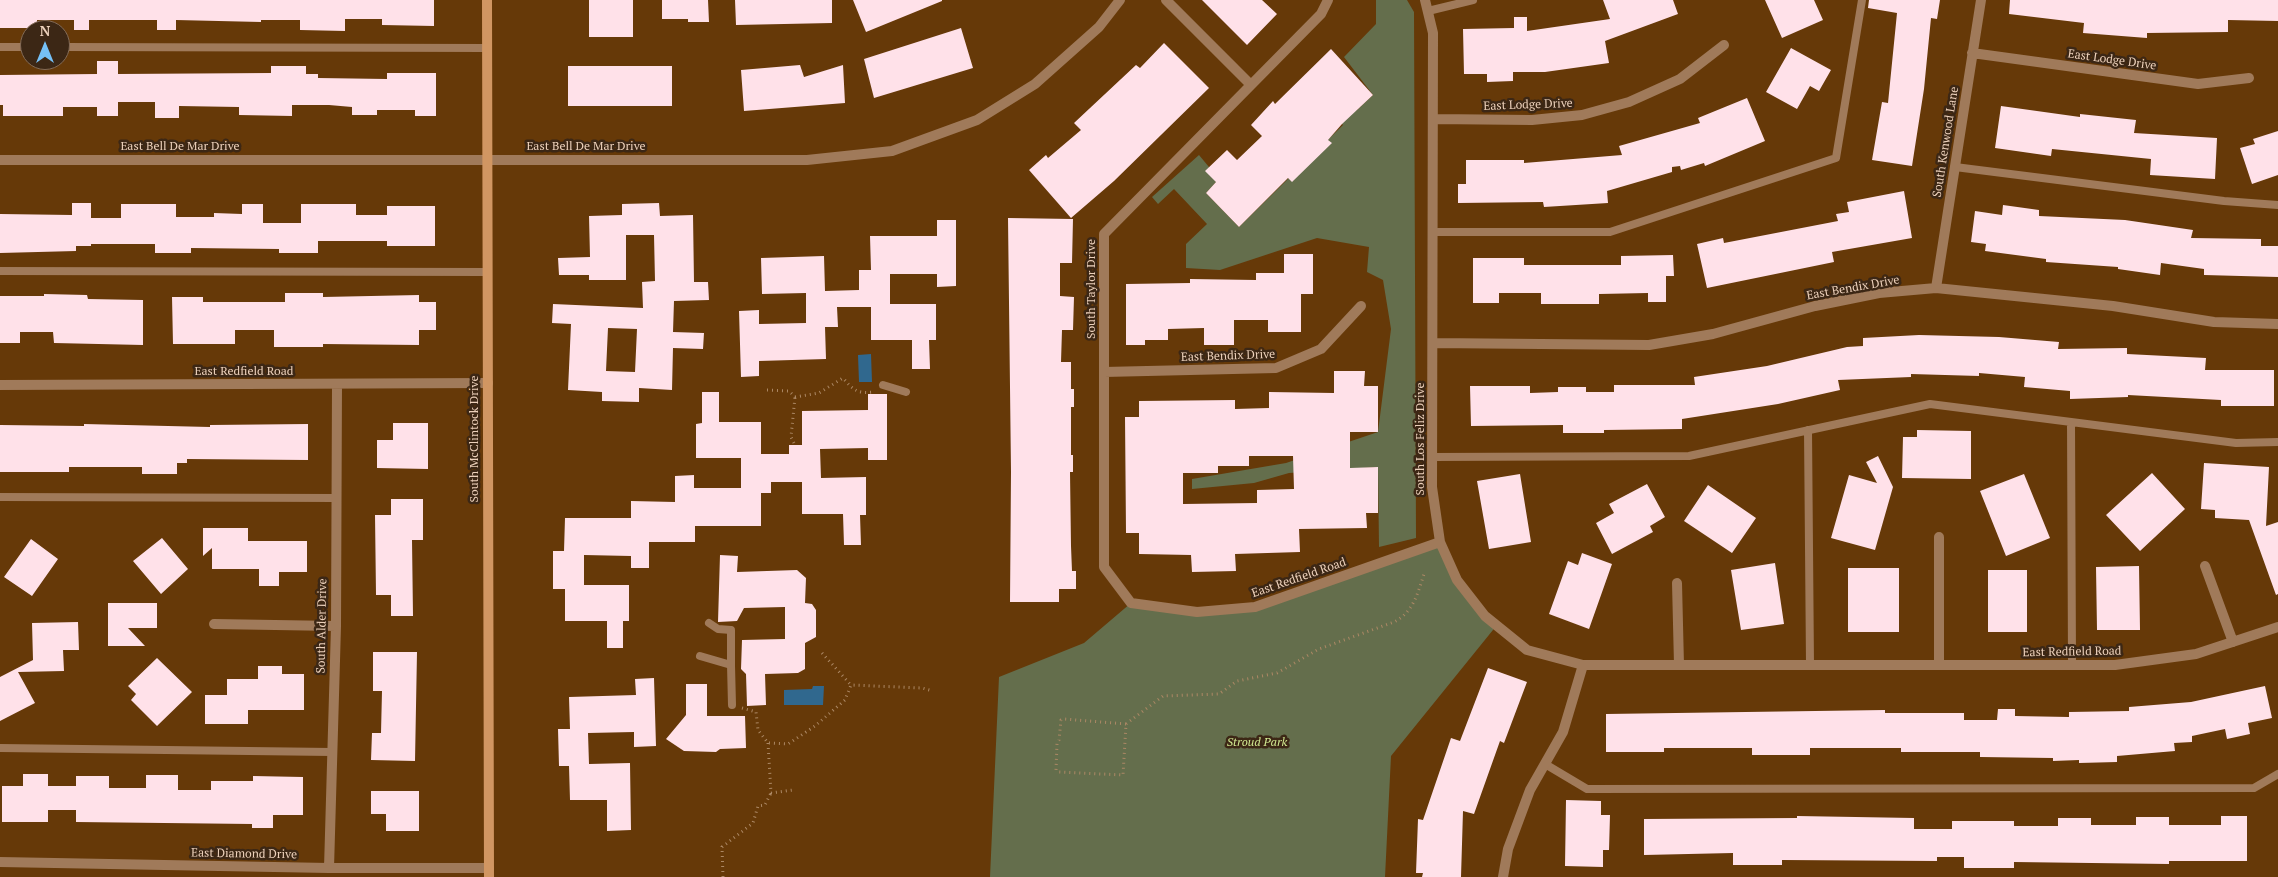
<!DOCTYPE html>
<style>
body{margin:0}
#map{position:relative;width:2278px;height:877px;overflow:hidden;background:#663908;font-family:"PT Serif",serif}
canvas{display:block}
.north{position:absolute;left:20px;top:20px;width:50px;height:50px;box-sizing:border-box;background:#3c2715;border:1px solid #836b57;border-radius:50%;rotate:0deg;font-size:14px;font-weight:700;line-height:20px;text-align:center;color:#edd1bb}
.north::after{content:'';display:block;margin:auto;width:18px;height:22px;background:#75c0f6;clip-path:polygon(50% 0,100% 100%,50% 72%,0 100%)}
</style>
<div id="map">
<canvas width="2278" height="877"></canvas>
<div class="north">N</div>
</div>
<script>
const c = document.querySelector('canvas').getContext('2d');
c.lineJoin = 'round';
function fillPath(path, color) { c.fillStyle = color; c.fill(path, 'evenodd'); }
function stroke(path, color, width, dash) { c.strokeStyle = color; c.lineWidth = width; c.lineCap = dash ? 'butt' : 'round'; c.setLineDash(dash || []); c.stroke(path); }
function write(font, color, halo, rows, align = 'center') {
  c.font = font + ' "PT Serif",serif'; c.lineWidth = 5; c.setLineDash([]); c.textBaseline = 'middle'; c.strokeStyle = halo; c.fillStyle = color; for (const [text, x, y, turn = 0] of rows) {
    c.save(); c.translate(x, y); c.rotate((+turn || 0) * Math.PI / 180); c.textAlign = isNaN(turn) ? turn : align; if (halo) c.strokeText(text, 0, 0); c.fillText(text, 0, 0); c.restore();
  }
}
fillPath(new Path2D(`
 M1376,0H1407L1414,12L1416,538L1379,547L1378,467L1289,473L1254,483L1192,489V479L1286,463L1378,432L1391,329L1383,280L1367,272L1369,247L1317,238L1220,270L1186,268V244L1207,224L1174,189L1158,204L1152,197L1199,155L1209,167L1216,182L1206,193L1239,227L1343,125L1336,117L1357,110L1373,95L1344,57L1376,24Z
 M1440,542L1457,580L1497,625L1391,756L1385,877H990L999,677L1084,643L1131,603L1197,612L1255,607Z`), '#646e4c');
fillPath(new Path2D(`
 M871,354L872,382H859L858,355Z
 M813,686H824L823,705H784V690L812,689Z`), '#30688e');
fillPath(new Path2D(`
 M0,0H434V26L382,25V19H345V31L300,30V20H261V22L176,20V30H157V20H89V30H74V20H37V28H0Z
 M589,0H633V37H589Z
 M662,0H708L709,22H688V19H662Z
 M735,0H832V23L736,25Z
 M853,0H942V1L866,32Z
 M1202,0H1262L1277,14L1247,45Z
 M1603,0H1673L1678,14L1605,41L1609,63L1545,72H1513V81L1487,82V74H1464L1463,29L1514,28V17H1527V31L1610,19Z
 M1765,0H1814L1823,20L1782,38Z
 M1869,0H1940L1937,19L1931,18L1924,89L1912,166L1872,160L1882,102L1888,103L1897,13L1868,8Z
 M2010,0H2278V21L2228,20V32L2147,33V38L2083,33L2084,23L2009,14Z
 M961,28L973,68L874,98L864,59Z
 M1164,43L1209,88L1114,181L1071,218L1029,170L1046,155L1048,158L1081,130L1074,123L1136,65L1140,68Z
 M1791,48L1831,70L1819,91L1810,86L1797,109L1766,92Z
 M1331,49L1373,95L1342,124L1328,140L1332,143L1292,182L1288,178L1239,227L1206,193L1216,182L1205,171L1227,150L1237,160L1262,136L1251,125L1273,101L1275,104Z
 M97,61H118V74L271,73V66H306V74H318V78L387,79V73H436V116H415V110H377V115H352V107L329,105H292V116L239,115V107L179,106V118H155V102H118V116H97V107H63V116H3V105H0V75L97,74Z
 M800,65L804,77L843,65L845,103L744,111L741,70Z
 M568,66H672V106H568Z
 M1747,98L1765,141L1705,166L1704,163L1681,170L1680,166L1672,167V172L1607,191L1608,203L1544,207L1543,202L1458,203V184H1466V160H1524V163L1622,155L1619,146L1700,123L1698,118Z
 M2001,106L2080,117V114L2136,120L2134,133L2217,138L2215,179L2150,175L2151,159L2052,149L2051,156L1995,148Z
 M2278,131V175L2252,184L2240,148L2255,144L2253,139Z
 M1904,191L1912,238L1832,252L1834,262L1707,288L1697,244L1723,238L1724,243L1838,221L1836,214L1849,212L1847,202Z
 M72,203H91V218H121V204H176V217H214V213L242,214V204H263V223H301V204H356V215H387V206H435V246H387V241H318V253H279V249L191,248V253H155V244H91V246H76V251L0,253V214L72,215Z
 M659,203L660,216L693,215L694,282H708L709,300L674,301L673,332L704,333L703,349L673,348L672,390L639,388V402L602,401V392L568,390L571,324L552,323L553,304L643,308L642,282L655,281L654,235H626V280H589V275H559L558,258L590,257L589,216L622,215V204ZM608,328L637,329L635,372L606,371Z
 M2003,205L2039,210V216L2125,220L2193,230L2191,238L2261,239V246H2278V277L2204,275V269L2161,263L2160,275L2118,269V267L2046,262V259L1985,251L1986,244L1971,242L1975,211L2002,215Z
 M1008,218L1073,219L1072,263H1060V296L1074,297L1073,330H1062L1061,362H1071V389H1074V407H1071V455H1073V472H1070L1071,546L1072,571H1076V589H1059V602H1010L1011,472Z
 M937,220H956V286L937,287V274H890V304H936V340H929L930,369H912V340H871V307H837L838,327H825L826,359L759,361V376L741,377L739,311L759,310V324L806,323V293L762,294L761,258L824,256L825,291L859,290V270H871L870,236H937Z
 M1284,254H1313V294H1301V332H1268V320H1234V345H1204V328L1168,329V340H1145V345H1126V284L1190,283V279L1256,280V273H1284Z
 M1673,255L1674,276H1666V302H1648V293L1599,294V304H1541V293H1499V303H1473V258H1524V265H1621V256Z
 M285,293H323V297L419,295V302H436V330H419V345L323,344V347H274V330H235V344H173L172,297H203V302H285Z
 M44,294L87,295L88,299L143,300V345L54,343L53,332H20V343H0V296H44Z
 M1919,335L1999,337L2059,342L2058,349L2127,348V354L2206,358L2205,370H2274V406H2221V400L2128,395V397L2070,399V391L2024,387L2025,377L1979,373V376L1911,374V377L1838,380L1840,390L1778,404L1682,419V429L1604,430V433H1563V425L1471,426L1470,386H1530V393L1558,392V387H1586V392H1614V385H1695L1694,377L1767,366L1847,347L1863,346V338Z
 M1334,371H1365L1364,386H1378V432H1350V468L1378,467V513H1366L1367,528L1299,529L1300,552L1235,554L1236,571L1192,572L1191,555L1139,554V533H1126L1125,417H1139V401L1235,400V409L1269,408V392L1334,393ZM1249,456H1293L1294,489L1257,490V503L1183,504V473H1218V466H1249Z
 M702,392H719V422H761V454H789V445H802V411L868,410V394H887V460H868V448L820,449L821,478L866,477V515H860L861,545H844L843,514H802V482H771V493H761V526H695V542H649V568H631V556L584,555V585H629V621H623V648H607V621H565V589H553V551H564L565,518H631V501L675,502V476L694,475V488H741V458H696V424L702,423Z
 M393,423H428V469L377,468V440H393Z
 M84,424L210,427V425L308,424V460L187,459V463H177V474H142V467H69V472H0V425L84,426Z
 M1917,430L1971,431V479L1902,478L1903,437H1917Z
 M1878,456L1893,487L1875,550L1831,538L1849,475L1877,483L1866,462Z
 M2204,463L2269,467L2266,526L2278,522V594L2276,595L2249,520L2215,518V510L2201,509Z
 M2152,473L2185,509L2140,551L2106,515Z
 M1520,474L1531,542L1489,549L1477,481Z
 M2024,474L2050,538L2006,556L1980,491Z
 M1647,484L1665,517L1650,526L1653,532L1612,554L1596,523L1614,513L1609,504Z
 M1708,485L1756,518L1732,553L1684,521Z
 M391,499H423V540H412L413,616H391V595H376L375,515H391Z
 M203,528H248V541H307V572H279V586H259V569H212V548L203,556Z
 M162,538L188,569L161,594L133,561Z
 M31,539L58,559L32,596L4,577Z
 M1582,553L1612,564L1589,629L1549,614L1568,561L1578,565Z
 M720,555L738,556L737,572L797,570L806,578L805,603L812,604L816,610V637L805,643V669L798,673L765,674L766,705L747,706L746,674L741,669L742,640L785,639V607L744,608L737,621L718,622Z
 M1775,563L1784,624L1741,630L1731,570Z
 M2139,566L2140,630H2097L2096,567Z
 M1848,568H1899V632H1848Z
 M1988,570H2027V632H1988Z
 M108,603H157V628H128L145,646H108Z
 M78,622L79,650H63L64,671L18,672L35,703L0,721V677L33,660L32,623Z
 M373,652H417L415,761L371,760L372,733H381L382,691H373Z
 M157,658L192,692L157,726L131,700L136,694L128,686Z
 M258,666H282V674H304V710H248V724H205V695H227V679H258Z
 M1488,668L1527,682L1504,743L1500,741L1474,814L1463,811L1461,877H1422L1423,873H1416L1418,819L1423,820L1451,738L1460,741Z
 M654,678L656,746L634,747V732L588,733L589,764L630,763L631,830L607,831V800H570L569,766H559L558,729H570L569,697L636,695L635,679Z
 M686,684H707V716H745L746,748L720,749L716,752L684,751L666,739L686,715Z
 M2265,686L2272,718L2248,723L2250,734L2227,739L2225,729L2192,736V742L2174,743L2175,751L2117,756V762L2079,763V760L2053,761V758L1980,757V752H1901V748H1810V755H1752V748H1664V752H1606V714L1885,710V713H1964V720H1997L1998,709H2015V716L2069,717V712L2129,711V707L2191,702Z
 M23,774H48V786H76V776H109V788H146V775H178V790H211V781H253V776L303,777V815H273V828H252V824L76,822V810H48V822H2V786H23Z
 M371,791H419V831H386V814H371Z
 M1566,800L1601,801V815H1610L1609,850H1603V867L1565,866Z
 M1797,816L1914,818V829H1952V821H2014V826H2058V818H2091V825H2136V817H2169V825H2221V816H2247V861H2169V864L2014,862V868H1964V857H1937V861L1782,860V865H1733V853L1644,855V819L1797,818Z`), '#ffe1e9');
stroke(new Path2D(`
 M767,390L789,391L795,397
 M795,397L819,393L843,378C853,390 858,394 873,392
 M794,443L791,437L795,397
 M822,653L851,685
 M742,708L756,712L758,730L768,743L788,744L815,726L845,700L851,685L922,688L933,691
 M1126,724L1064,719L1061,720L1059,740L1057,743L1056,770L1059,772L1123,775L1126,724L1163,696L1219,694L1237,681L1277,673L1319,649L1394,622C1414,612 1418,592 1425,571
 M768,743L771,793L793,790
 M723,877L722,847L753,823L758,806L765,805L771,793`), '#ac8865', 3, [1, 4]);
stroke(new Path2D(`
 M1428,11L1473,0
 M0,47H30
 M60,47L487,48
 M1955,167L2224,201L2278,205
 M1433,232H1610L1836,158L1862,0
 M0,271L487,272
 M883,385L906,392
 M2071,422L2072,665
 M1808,430L1810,665
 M1432,457L1689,456L1930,404L2236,443L2278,442
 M0,497L337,498
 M709,623L718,629L731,630V665
 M700,656L731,665L732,705
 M0,748L332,752
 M1545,764L1587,789L2254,788L2278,774`), '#a07a5a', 8);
stroke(new Path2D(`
 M1166,0L1250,84
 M1328,0L1321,14L1104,234V567L1131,603L1197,612L1255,607L1440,542
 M1425,0L1433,33L1432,487L1440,542L1457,580L1485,616L1527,650L1583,665H2115L2196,654L2278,627
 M1972,53L2198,84L2249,78
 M1433,119L1532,120L1582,115L1629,102L1680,79L1724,45
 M0,160H807L892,151L977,120L1035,84L1099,27L1120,0
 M1936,288L1981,0
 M1433,343L1649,345L1713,334L1815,306L1879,293L1936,288L2113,306L2214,322L2278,324
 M1104,372L1276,368L1321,349L1361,306
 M0,385L488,383
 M1939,537V665
 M2205,566L2233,642
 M1677,583L1679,665
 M214,624L336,626
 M0,862L329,868H489
 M329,868L336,626L337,385
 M1503,877L1508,849L1530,790L1563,732L1583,665`), '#a07a5a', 10);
stroke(new Path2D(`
 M487,0L489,877`), '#d19662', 10);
write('12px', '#edd1bb', '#3c2715', [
 ["East Lodge Drive",2112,60,8],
 ["East Lodge Drive",1528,105,-2],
 ["South Kenwood Lane",1946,142,-81],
 ["East Bell De Mar Drive",180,147],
 ["East Bell De Mar Drive",586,147],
 ["East Bendix Drive",1853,288,-10],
 ["South Taylor Drive",1092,289,-90],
 ["East Bendix Drive",1228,356,-2],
 ["East Redfield Road",244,372],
 ["South McClintock Drive",475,439,-90],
 ["South Los Feliz Drive",1421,439,-90],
 ["East Redfield Road",1299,578,-19],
 ["South Alder Drive",322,626,-89],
 ["East Redfield Road",2072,652,-1],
 ["East Diamond Drive",244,854,1]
]);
write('italic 12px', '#d0e890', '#3c2715', [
 ["Stroud Park",1257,743]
]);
</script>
